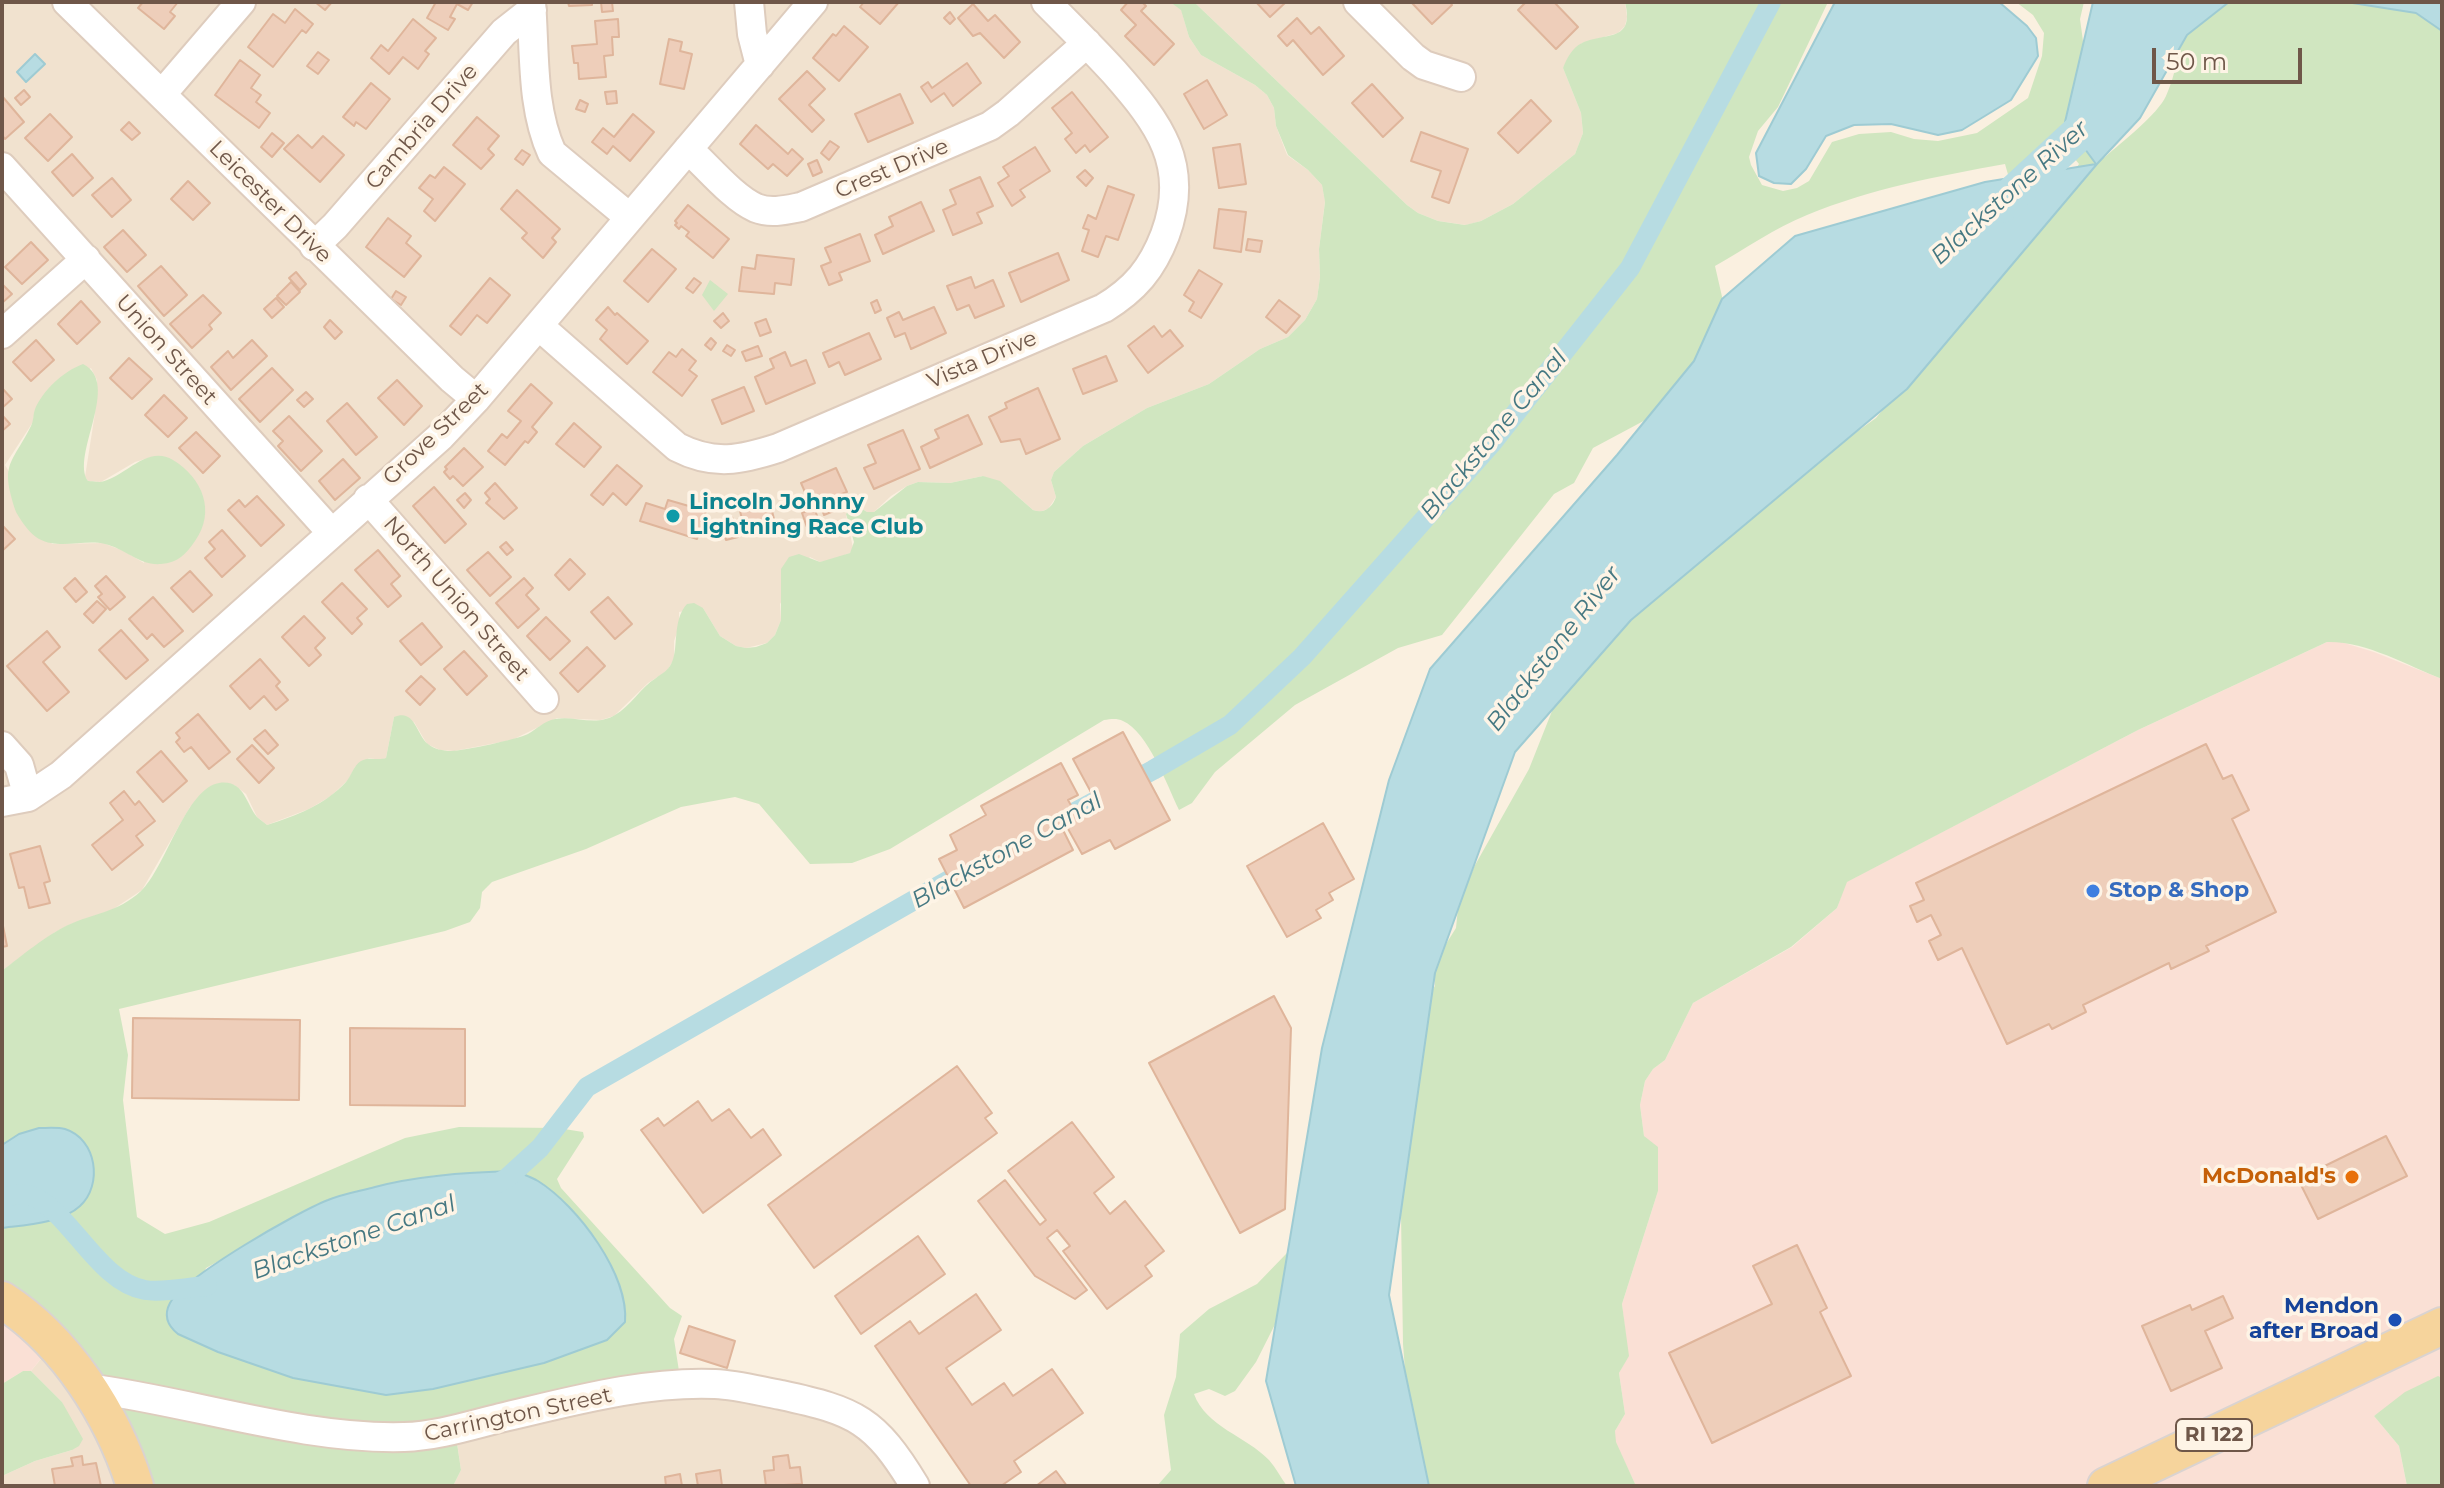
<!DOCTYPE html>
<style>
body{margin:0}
#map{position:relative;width:2444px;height:1488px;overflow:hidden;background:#faf0e0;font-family:Montserrat,sans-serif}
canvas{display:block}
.frame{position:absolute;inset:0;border:4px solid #6f5749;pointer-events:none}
.scale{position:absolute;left:2152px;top:48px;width:150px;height:36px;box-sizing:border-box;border:4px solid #6f5749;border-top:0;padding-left:10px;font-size:24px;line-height:28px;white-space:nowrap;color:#6f5749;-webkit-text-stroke:6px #fef4e6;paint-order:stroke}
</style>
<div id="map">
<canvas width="2444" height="1488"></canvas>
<div class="frame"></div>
<div class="scale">50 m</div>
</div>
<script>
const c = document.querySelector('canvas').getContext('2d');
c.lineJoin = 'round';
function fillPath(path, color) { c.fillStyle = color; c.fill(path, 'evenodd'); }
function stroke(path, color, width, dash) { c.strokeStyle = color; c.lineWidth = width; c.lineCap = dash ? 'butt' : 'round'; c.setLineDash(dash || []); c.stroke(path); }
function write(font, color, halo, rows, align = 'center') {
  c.font = font + ' Montserrat,sans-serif'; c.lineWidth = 7; c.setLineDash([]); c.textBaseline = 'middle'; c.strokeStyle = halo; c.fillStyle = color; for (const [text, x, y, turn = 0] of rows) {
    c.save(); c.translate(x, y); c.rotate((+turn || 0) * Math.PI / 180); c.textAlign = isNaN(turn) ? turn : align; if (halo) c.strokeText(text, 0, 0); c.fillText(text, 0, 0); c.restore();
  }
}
fillPath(new Path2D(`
 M2,2H1170L1181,9L1189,37L1201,55L1255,85L1267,95L1274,108L1276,126L1287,155L1308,170L1322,185L1325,201L1319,249L1320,277L1317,299L1305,320L1288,337L1260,349L1209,384L1147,408L1083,446L1054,472L1051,480L1056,497L1048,509L1039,512L1033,510L1015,494L983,476L950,483L918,482L907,486L891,496L874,512H867L859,507L851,508L846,515L853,548L850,553L829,561L820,562L810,557L780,604L781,620L775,635L767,643L746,648L736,646L720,636L703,608L679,612V627L674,641V659L667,671L648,683L614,716L601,720L557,718L512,740L454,751L440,750L427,744L414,722L394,717L386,758L380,760L369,758L355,767L349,779L331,796L309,809L267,825L257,817L246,794L234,785L190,807L142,890L112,910L71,924L54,933L2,971ZM91,368L97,380L95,413L85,477L88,481L101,482L135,462L152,457L144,563L124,551L103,543L52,544L5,465L33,422L35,409Z
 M1194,2H1625L1627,17L1625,26L1618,33L1582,43L1563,68L1581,113L1583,133L1575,154L1513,204L1481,221L1466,225L1438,221L1418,213L1407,205Z
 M44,1355L86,1390L129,1486H2V1476L35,1461L72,1450L62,1402L31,1371Z
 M716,1385L871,1435L918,1486H453L461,1470L455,1429Z`), '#f1e2cf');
fillPath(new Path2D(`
 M2327,642H2341L2374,652L2442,679V1378L2438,1377L2374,1416L2399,1446L2407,1486H1636L1615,1442V1431L1625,1414L1619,1373L1628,1356L1622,1304L1658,1191L1644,1136L1640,1105L1645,1081L1653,1069L1665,1060L1693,1003L1792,947L1837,908L1846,882L2138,730Z
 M2,1320L44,1355L31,1371H23L2,1384Z`), '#fae0d5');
fillPath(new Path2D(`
 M1170,2H1194L1407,205L1418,213L1438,221L1465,225L1481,221L1513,204L1575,154L1583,133L1581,113L1563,68C1567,58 1572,48 1582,43C1605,32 1635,43 1625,2H1828L1778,107L1758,131L1749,157L1751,165L1762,185L1783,191L1797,188L1809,181L1832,142L1859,134L1891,132L1914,139L1938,141L1977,133L2028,98L2042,56L2044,33L2033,15L2016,2H2084L2080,19L2099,159L2105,157C2121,143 2158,114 2166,96C2180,66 2179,31 2196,2H2394L2442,20V679C2406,665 2366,641 2327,642L2138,730L1847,882L1837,908L1791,947L1693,1003L1665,1060L1653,1069L1645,1081L1640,1105L1644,1136L1658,1147V1191L1622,1304L1629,1356L1619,1373L1625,1414L1615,1431L1616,1442L1636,1486H1427L1408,1409L1403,1344L1400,1150L1424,1004L1435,986L1434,973L1441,952L1456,928L1458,908L1474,867L1529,769L1554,706L1589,653L1844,441L1876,418L2061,192L2079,164L2061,142L2011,185L2005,164C1938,176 1870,189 1807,215C1775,228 1745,249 1715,266L1726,314L1728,335L1651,417L1593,448L1574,483L1554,494L1442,635L1398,648L1295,705L1215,772L1192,803L1179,810C1167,785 1148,732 1123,721C1117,718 1111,719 1104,720L890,849L852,863L810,864L759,804L735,797L681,807L586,849L492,882L482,892L480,908L470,922L445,931L119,1009L128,1055L123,1100L137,1217L165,1234L209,1222L405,1138L459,1127L558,1128L583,1132L584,1137L557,1179L561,1188L670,1308L682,1316L674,1339L681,1384L455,1430L461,1470L453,1486H129L109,1434L2,1305V1228L65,1215L79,1207L90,1192L40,1128L19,1134L2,1145V971C21,956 47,935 68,925C94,913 117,913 141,891C165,869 186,788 219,783C244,779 246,804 257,817C260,820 264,822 267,825C296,816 326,804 346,782C352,775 353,766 361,761C369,756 377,761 386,758L394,717C415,708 416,734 428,744C434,749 443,751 451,751C463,751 518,739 528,734C537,729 544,721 555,719C574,715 596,727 615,715C631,706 640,688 656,678C661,674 666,672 670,666C680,651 671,621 687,604L694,603L703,608L720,636L736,646L746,648L756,647L767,643L775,635L781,620V569L789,557L799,554L820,562L850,553L854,542L846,514L852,508L859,507L867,512H874L907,486L918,482L950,483L983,476L1000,481L1033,510C1044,514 1052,508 1056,497L1051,480L1054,472L1083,446L1147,408L1209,384L1260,349L1288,337L1305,320L1317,299L1320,277L1319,249L1325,202L1322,185L1308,170L1288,155L1276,126L1274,108L1267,95L1255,85L1201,55L1189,37L1181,10ZM515,1171C522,1174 531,1177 538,1181C578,1206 629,1275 625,1322L607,1340L544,1363L433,1389L386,1395L293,1378L218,1352L178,1334L206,1268L328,1200L431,1176Z
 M710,280L728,294L714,311L702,295Z
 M83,364C122,383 70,456 88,481C89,481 100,482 100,482C124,479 146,444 173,460C203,478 216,512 195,541C186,554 178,563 161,564C140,566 126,549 105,544C84,539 60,550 39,539C30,534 21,521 16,512C0,463 10,467 31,426C34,420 33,414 35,409C43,390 64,371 83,364Z
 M1314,1225L1312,1251L1256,1362L1235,1391L1225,1396L1209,1389L1194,1394C1206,1427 1246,1436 1269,1460C1276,1468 1281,1478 1287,1486H1157L1171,1470L1164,1415L1176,1377L1180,1334L1209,1309L1257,1284Z
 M23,1371H31L62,1402L83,1439L79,1446L72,1450L35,1461L2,1476V1384Z
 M2438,1376L2442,1378V1486H2407L2399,1446L2374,1416L2405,1392Z`), '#d0e6c0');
const water = new Path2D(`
 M1835,2H1999L2027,26L2036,38L2038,56L2011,100L1962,130L1938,135L1891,124L1854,125L1826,136L1806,169L1791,184L1774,183L1759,176L1756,153Z
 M2093,2H2229L2187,35L2140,118L2097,164L1907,389L1631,620L1515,752L1435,973L1389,1295L1429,1486H1296L1266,1381L1322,1048L1389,780L1430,669L1617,455L1694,361L1722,299L1795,236L1985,182L2096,164L2065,122Z
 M2346,2H2442V31L2416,13Z
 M35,54L45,64L26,82L17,72Z
 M39,1128C47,1128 58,1127 65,1129C97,1139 103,1185 80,1206C62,1223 25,1225 2,1228V1145L19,1134Z
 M515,1171C522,1174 531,1177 538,1181C578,1206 629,1275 625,1322L607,1340L544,1363L433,1389L386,1395L293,1378L218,1352L178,1334C168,1326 163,1316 170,1303C184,1277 297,1212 328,1200C342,1194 360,1191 375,1187C420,1175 468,1172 515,1171Z`);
fillPath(water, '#b7dce2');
stroke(water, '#9ecbd3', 2);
stroke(new Path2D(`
 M1053,824L1153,770L1230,725L1302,657L1492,443L1630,268L1771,2
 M493,1185L506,1179L540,1148L587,1087L972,867
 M2,1198C8,1197 15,1194 20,1194C63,1194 93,1281 145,1290C164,1293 189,1287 207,1286`), '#b7dce2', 20);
stroke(new Path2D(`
 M2001,205L2093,120L2104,100`), '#b7dce2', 36);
const building = new Path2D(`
 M143,2H178L170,12L175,16L164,29L138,8Z
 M315,2H332L325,10Z
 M436,2H473L468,10L457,4L450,17L455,19L448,30L427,18Z
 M568,2H592V5L569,6Z
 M601,2H612L613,11L602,12Z
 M864,2H899L880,24L860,7Z
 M1128,2H1142L1146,6L1141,11L1174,44L1154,65L1125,36L1136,25L1121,10Z
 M1256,2H1286L1270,17Z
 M1411,2H1450L1452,5L1432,24Z
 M1526,2H1554L1578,27L1556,49L1518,10Z
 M973,4L988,21L995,15L1020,42L1004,58L980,33L973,36L958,18Z
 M295,9L313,24L306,33L302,30L273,67L248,47L273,14L285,23Z
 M950,12L955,19L950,24L944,18Z
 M1297,18L1311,34L1319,27L1344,56L1323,75L1293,40L1287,46L1278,36Z
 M413,19L436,38L425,51L429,54L418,69L403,57L389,74L371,58L381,45L388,51Z
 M618,19L619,37H612L613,55L604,56L606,77L579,79L578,63H574L572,46L597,44L595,21Z
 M844,26L868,47L839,81L813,58L833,34L836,36Z
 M669,39L682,42L680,51L692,54L684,89L660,84Z
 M318,52L329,60L318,74L307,66Z
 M240,60L260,75L251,88L261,95L256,102L270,113L259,128L215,95Z
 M967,63L981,83L953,106L944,93L931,102L921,87L928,82L932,88Z
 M807,71L825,89L809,105L824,120L812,132L779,99Z
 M1207,80L1227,115L1204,129L1184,94Z
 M371,83L390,99L366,129L356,122L354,126L343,117Z
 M1372,84L1403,118L1383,137L1352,103Z
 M24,90L30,97L21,105L15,98Z
 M616,91L617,103L607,104L605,92Z
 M1072,92L1108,137L1090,152L1085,145L1076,153L1065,139L1072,133L1052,108Z
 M900,94L913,123L868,142L855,114Z
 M2,96L24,122L5,139L2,135Z
 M580,100L588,104L585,112L576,109Z
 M1531,100L1551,121L1518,153L1498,133Z
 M50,114L72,137L48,161L25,138Z
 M633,114L654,132L630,161L613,146L607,154L592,142L603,128L614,137Z
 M477,117L499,136L488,149L494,155L481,169L453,145Z
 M129,122L140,133L132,140L121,130Z
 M756,125L788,154L792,149L803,159L787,176L773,164L768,169L740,144Z
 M1421,132L1468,149L1449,203L1432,197L1441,171L1411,161Z
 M272,133L284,143L272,157L261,147Z
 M298,135L312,148L323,136L344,155L320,182L284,149Z
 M830,141L839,147L829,160L821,153Z
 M1240,144L1246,184L1219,188L1213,148Z
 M1035,147L1050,171L1020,190L1025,197L1012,206L998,183L1009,176L1003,167Z
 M522,150L530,155L523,165L515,159Z
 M72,154L93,178L73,196L52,172Z
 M817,160L822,172L813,176L808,164Z
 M444,167L465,184L435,221L424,211L433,199L419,188L430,175L435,178Z
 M1085,170L1093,178L1086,186L1077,177Z
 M980,177L993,206L977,213L982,223L953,235L943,210L956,204L950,190Z
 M112,178L131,200L112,217L92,195Z
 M188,181L210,203L193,220L171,199Z
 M1108,186L1134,195L1118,240L1106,236L1098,257L1082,251L1089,230L1083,228L1088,215L1096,219Z
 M517,190L560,229L552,238L556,242L543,258L522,238L527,233L501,209Z
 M921,202L934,231L883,254L875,235L893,226L889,217Z
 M688,205L729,239L713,258L686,236L689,232L681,226L679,229L675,225L677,223L675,221Z
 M1219,209L1246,212L1241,252L1214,248Z
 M388,218L411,236L406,243L421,256L404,277L366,247Z
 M123,230L146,255L127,272L104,247Z
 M860,234L870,261L839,273L842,280L829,285L821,266L831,262L825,248Z
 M1248,239L1262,241L1260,252L1246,250Z
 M31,242L48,260L22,284L5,267Z
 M652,249L676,269L648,302L624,281Z
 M1058,253L1069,280L1021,302L1009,273Z
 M757,255L794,259L791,285L775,283L774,294L739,291L742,267L755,269Z
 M161,266L187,295L164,316L138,286Z
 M1199,270L1222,284L1201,318L1189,311L1194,302L1184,295Z
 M296,272L306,284L300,290L289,278Z
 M971,277L975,288L993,280L1004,306L975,318L969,305L957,310L947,286Z
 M490,278L510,295L487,323L477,315L461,335L450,326Z
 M694,278L701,283L693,293L686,288Z
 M291,282L300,292L286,305L277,296Z
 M2,284L12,294L2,303Z
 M396,291L406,297L401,305L391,299Z
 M203,295L221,313L209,325L212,329L192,348L170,324Z
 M276,298L284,307L272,318L264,309Z
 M877,300L881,310L875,313L871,303Z
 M1279,300L1300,316L1286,333L1266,317Z
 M81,301L100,322L77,344L58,324Z
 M608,307L615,315L617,313L648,341L627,364L600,339L607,330L596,320Z
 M934,307L946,333L911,349L905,333L895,337L887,318L899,312L903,320Z
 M723,313L729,321L721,328L714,321Z
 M766,319L771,332L760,336L755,323Z
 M330,320L342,332L335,339L324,327Z
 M1154,326L1162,337L1170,330L1183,346L1148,373L1128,346Z
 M869,333L881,359L845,375L839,362L829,367L823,353Z
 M711,338L716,343L711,350L705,345Z
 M36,340L54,360L31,381L13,362Z
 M252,340L267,356L231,390L211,367L228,351L233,358Z
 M727,345L735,350L731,356L723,351Z
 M758,346L762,356L746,361L742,352Z
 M682,349L696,361L689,370L697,376L682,396L653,372L669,352L676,357Z
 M785,352L791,366L806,360L815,383L766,404L755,377L774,368L770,359Z
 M1106,356L1117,381L1083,394L1073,369Z
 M129,358L152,379L132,399L110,378Z
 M272,368L293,390L260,422L239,399Z
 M397,380L422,406L404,425L378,398Z
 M531,384L552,403L532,427L537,432L528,443L525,441L505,465L488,451L502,434L507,438L521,421L508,411Z
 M744,387L754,411L722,424L712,400Z
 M2,388L12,399L2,408Z
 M1038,388L1060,439L1026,454L1020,439L1001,442L989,417L1007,408L1005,403Z
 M306,392L313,399L304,407L297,400Z
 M164,395L187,418L168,437L145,415Z
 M347,403L377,437L356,455L327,421Z
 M2,415L10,424L2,431Z
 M968,415L982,444L930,468L921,447L939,438L935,430Z
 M289,416L322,451L301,471L278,446L283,441L273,431Z
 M574,423L601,447L584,467L556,444Z
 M903,430L920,469L874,489L864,468L876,463L868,445Z
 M196,432L220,456L203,473L179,448Z
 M464,448L483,467L463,486L453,476L450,479L444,472L447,469L445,467Z
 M343,459L360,478L335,500L319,481Z
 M617,465L642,486L626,505L613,493L603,505L591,495Z
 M836,468L847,492L831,498L836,510L824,515L820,505L812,508L801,483Z
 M495,483L517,508L504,519L486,503L490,499L485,493Z
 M434,487L466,524L445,543L413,506Z
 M465,493L471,500L464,508L457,500Z
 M257,496L284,525L261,546L228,510L239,500L245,507Z
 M769,499L775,523L736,533L738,537L726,540L721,520L732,517L733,521L742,519L739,507Z
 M668,500L706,511L697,539L640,521L646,503L665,509Z
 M814,508L822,528L809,533L802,513Z
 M2,525L15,539L2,551Z
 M222,530L245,556L222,577L205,558L215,549L209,542Z
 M506,542L513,550L507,555L500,547Z
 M378,550L400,576L391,584L401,596L388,607L355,570Z
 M488,552L511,577L490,596L467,570Z
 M570,559L585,574L569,590L555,575Z
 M190,571L212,595L193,612L171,588Z
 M106,576L125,597L110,610L98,597L102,594L95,586Z
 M75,578L87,592L76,602L64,588Z
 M524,578L533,588L526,595L539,609L518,628L496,603Z
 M342,583L367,609L357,618L362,624L352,634L322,602Z
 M153,597L183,631L164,647L152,634L147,639L129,619Z
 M608,597L632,624L615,639L591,612Z
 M97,601L106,609L93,623L84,614Z
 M304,616L325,638L315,648L321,655L309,666L282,637Z
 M546,617L570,641L550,660L527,636Z
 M422,623L442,647L421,665L400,641Z
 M121,630L148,660L126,679L99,650Z
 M47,631L60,647L43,662L69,692L47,711L7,666Z
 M587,647L605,666L578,692L560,673Z
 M464,651L487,676L467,695L444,669Z
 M260,659L280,682L276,686L288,700L276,710L264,696L250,709L230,686Z
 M421,676L435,689L420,705L406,691Z
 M198,714L230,752L209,769L191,747L184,752L176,742L180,738L176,733Z
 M265,730L278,745L268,754L254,739Z
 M1123,732L1170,820L1115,849L1110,840L1082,854L1067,827L1063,830L1073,850L964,908L939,859L957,850L950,835L986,815L981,806L1061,763L1078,795L1068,800L1078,818L1099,807L1073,759Z
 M2206,744L2223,779L2232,775L2249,810L2232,819L2276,912L2206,946L2209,951L2171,969L2169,963L2083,1005L2086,1012L2052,1029L2049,1024L2007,1044L1962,948L1938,960L1929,941L1941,935L1931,915L1917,922L1910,906L1924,900L1916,883Z
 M252,745L274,768L259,783L237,759Z
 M161,751L187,781L163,802L137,772Z
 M124,791L135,805L139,801L155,821L136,836L143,845L112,870L92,845L123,820L110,803Z
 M1323,823L1354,879L1329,893L1333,900L1316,910L1321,918L1287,937L1247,866Z
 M40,846L50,881L44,883L50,903L29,908L24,887L19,888L10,854Z
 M2,921L7,946L2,947Z
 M1274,996L1291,1028L1285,1209L1240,1233L1149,1063Z
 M133,1018L300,1020L299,1100L132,1098Z
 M350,1028L465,1029V1106L350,1105Z
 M957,1066L992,1113L985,1118L997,1133L814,1268L768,1205Z
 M698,1101L712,1121L729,1109L751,1138L763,1129L781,1155L703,1213L641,1130L658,1118L664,1126Z
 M1072,1122L1114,1177L1094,1193L1110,1214L1125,1201L1164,1251L1145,1266L1152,1276L1107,1309L1063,1251L1070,1246L1057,1230L1047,1238L1087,1290L1075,1299L1035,1276L978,1201L1005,1180L1040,1225L1046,1220L1008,1171Z
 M2386,1136L2407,1176L2318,1219L2298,1179Z
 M918,1236L945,1274L861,1334L835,1296Z
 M1797,1245L1827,1308L1820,1312L1851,1376L1712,1443L1669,1353L1772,1304L1753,1266Z
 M976,1294L1001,1330L946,1368L972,1405L1004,1383L1013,1396L1052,1369L1083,1413L1014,1461L1021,1472L1001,1486H971L875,1346L910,1321L919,1334Z
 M2223,1296L2233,1318L2205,1331L2222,1368L2171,1391L2142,1326L2190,1305L2192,1310Z
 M689,1326L735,1341L727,1368L680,1353Z
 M788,1455L790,1468L800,1467L802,1484L766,1486L764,1471L774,1470L773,1457Z
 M82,1456L83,1465L96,1463L101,1486H55L52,1469L73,1466L71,1458Z
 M720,1470L722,1486H698L696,1474Z
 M1056,1471L1067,1486H1036Z
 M680,1474L682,1486H666L665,1477Z`);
fillPath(building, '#eeceba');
stroke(building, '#dfb59b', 2);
const minor = new Path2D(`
 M67,2L452,379L476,399
 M531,2C535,52 531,107 552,153L629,217
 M749,2L752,34L760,65
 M1358,2L1413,57L1424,65L1461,77
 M162,94L241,2
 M688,149C707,166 733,198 756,208C771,214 786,210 801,207L990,126L1008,113L1087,43
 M2,167L331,532
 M314,246L335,226L504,32L532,10
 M539,326L677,447C714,466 741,460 778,448L1104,308C1135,289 1152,269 1165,235C1191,165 1159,123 1114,72C1092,48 1069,25 1046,2
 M2,334L86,259
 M368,499L544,699
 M2,746L19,765L28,797
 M2,802L28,797L61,775L441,436L476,399L813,2
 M87,1388C189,1401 302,1440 404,1437C437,1436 468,1426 500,1418C569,1402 643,1381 715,1384C738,1385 759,1391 781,1395C856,1411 875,1420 915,1486`);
const major = new Path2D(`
 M2,1300C66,1341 113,1415 135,1486
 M2106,1486L2442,1326`);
stroke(minor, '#deccbd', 32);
stroke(major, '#dad3d0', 40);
stroke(minor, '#fff', 28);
stroke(major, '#f6d49c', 36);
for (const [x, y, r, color] of [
 [673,516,8,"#0f9aa8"],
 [2093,891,8,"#3f7fe0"],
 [2352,1177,8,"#e8710a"],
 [2395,1320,8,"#1a4fb4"]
]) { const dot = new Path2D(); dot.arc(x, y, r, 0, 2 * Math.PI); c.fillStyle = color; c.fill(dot); stroke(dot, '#fef4e6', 3); }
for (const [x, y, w] of [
 [2214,1435,76]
]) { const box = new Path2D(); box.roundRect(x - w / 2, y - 16, w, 32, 6); c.fillStyle = '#fef4e6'; c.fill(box); stroke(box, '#6f5749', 2); }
write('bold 20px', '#6f5749', null, [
 ["RI 122",2214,1435]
]);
write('22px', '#6f5749', '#fef4e6', [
 ["Cambria Drive",422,127,-49],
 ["Crest Drive",892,169,-23],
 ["Leicester Drive",270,202,45],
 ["Union Street",166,350,48],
 ["Vista Drive",982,360,-23],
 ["Grove Street",436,434,-44],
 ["North Union Street",456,599,49],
 ["Carrington Street",518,1415,-12]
]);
write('bold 22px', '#0d838f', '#fef4e6', [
 ["Lincoln Johnny",689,503],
 ["Lightning Race Club",689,528]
], 'left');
write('bold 22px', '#366cbe', '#fef4e6', [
 ["Stop & Shop",2109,891]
], 'left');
write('bold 22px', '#c56008', '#fef4e6', [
 ["McDonald's",2336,1177]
], 'right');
write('bold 22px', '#164399', '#fef4e6', [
 ["Mendon",2379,1307],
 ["after Broad",2379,1332]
], 'right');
write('italic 24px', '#457882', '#fef4e6', [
 ["Blackstone River",2010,193,-42],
 ["Blackstone Canal",1494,435,-50],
 ["Blackstone River",1554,649,-52],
 ["Blackstone Canal",1007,851,-29],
 ["Blackstone Canal",354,1238,-19]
]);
</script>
